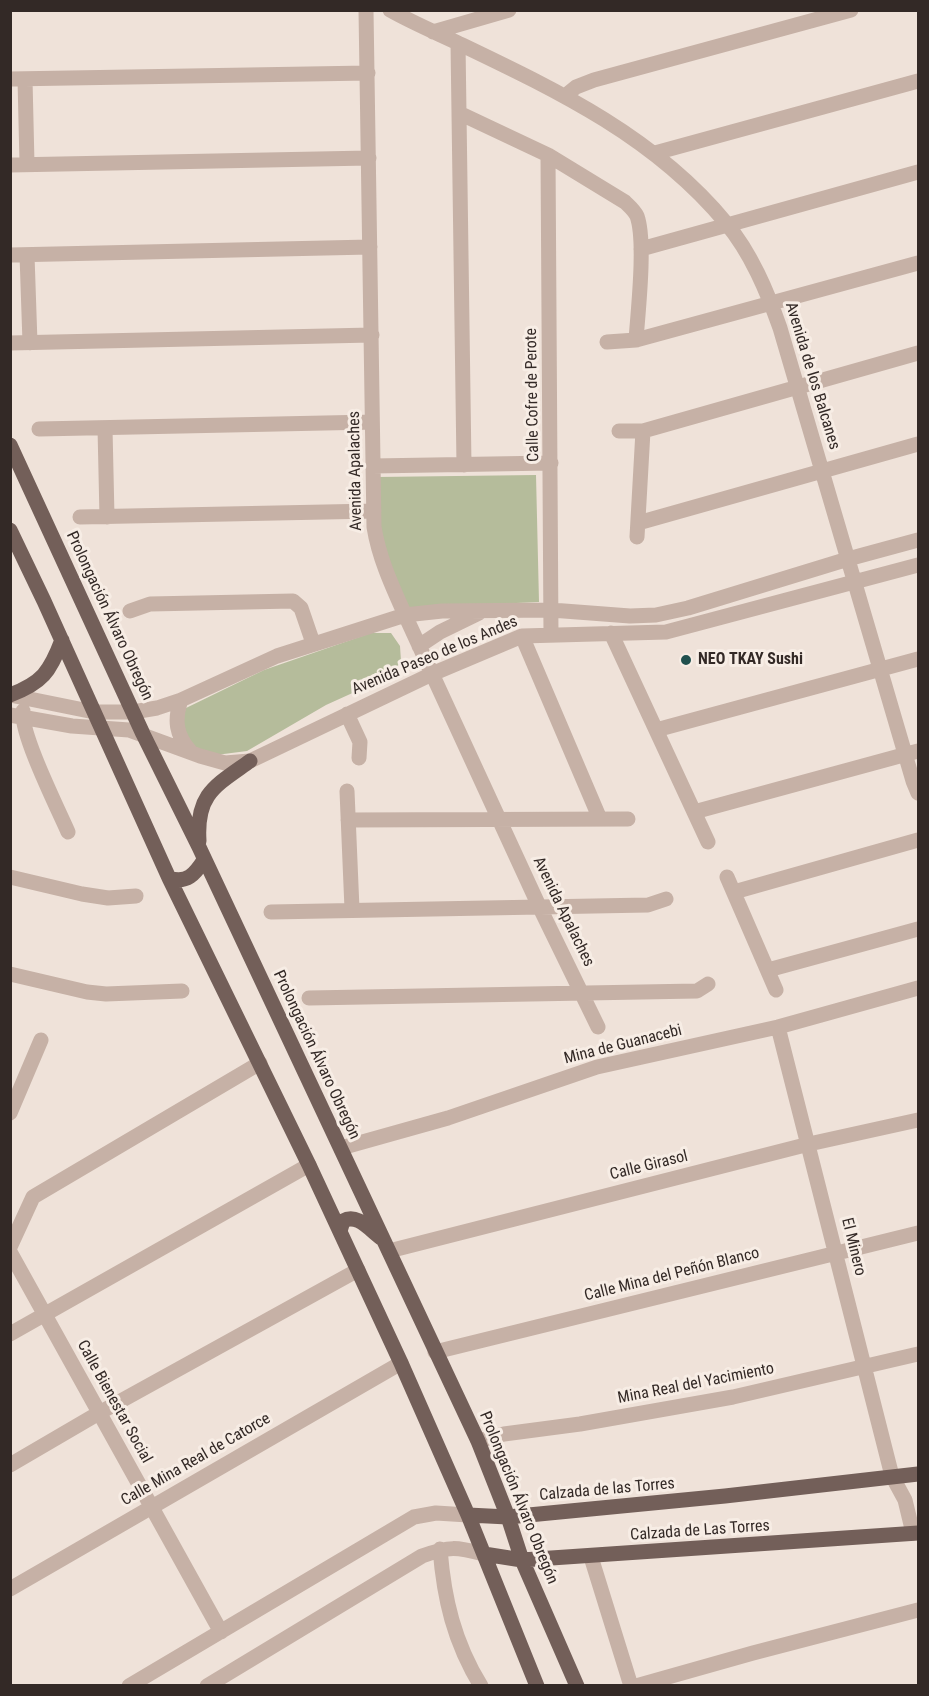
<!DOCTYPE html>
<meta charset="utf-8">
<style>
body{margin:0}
#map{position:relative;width:929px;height:1696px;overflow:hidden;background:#efe2d9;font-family:"Roboto Condensed",sans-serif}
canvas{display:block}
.frame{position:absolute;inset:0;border:12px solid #332926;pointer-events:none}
</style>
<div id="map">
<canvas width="929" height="1696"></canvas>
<div class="frame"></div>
</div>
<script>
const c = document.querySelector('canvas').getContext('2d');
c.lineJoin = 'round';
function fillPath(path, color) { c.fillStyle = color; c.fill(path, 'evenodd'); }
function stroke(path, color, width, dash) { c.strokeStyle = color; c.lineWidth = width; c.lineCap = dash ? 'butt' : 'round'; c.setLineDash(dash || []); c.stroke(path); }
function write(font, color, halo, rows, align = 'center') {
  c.font = font + ' "Roboto Condensed",sans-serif'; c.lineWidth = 6; c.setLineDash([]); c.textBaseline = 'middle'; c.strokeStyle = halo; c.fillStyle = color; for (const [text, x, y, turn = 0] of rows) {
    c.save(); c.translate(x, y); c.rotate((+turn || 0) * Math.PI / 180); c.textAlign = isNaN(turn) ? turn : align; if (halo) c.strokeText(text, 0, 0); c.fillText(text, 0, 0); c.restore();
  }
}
fillPath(new Path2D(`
 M536,475L539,602L406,608L380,542L377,477Z
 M371,633H391L400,646L401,661L390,676L326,705L247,751L216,755L189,745L182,720L186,708L264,670Z`), '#b5bc9b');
stroke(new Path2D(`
 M366,10L374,527C379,558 392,586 405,615L539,906L598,1027
 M390,10C413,23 437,33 460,44C558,91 655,137 726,223C751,253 767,291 780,328L913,781L918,793
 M433,32L509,10
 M458,43L464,465
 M10,79L368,73
 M25,79L27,164
 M565,96L576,87L594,80L851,10
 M459,113L548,155L625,202C629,206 634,210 637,216C646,241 638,311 636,340
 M655,153L918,81
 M548,155L551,635
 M10,165L369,158
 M641,249L918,172
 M10,255L370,247
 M27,255L30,343
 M607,342L636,340L918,263
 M10,343L372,335
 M105,428L107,517
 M39,429L372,422
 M619,431H643L918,353
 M373,466L551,463
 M80,517L374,511
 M638,523L918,444
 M637,537L643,431
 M130,611L150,604L293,601L301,608L313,643
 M611,633L708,842
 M522,636L600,819
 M419,646L440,632L479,613
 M10,695L94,712H133L157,708L181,700L277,656L405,615L442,611L551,610L630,616L656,615L688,608L848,559L918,540
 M181,700C174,720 176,735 190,751
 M23,711C20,733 57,807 68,832
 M347,714L360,742L359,758
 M10,715L72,726L129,730L200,756L225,763L250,761L432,674L522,636L666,632L918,565
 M656,730L918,659
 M347,791L352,909
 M694,812L918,751
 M348,820L628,819
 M10,877L82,894L108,898L136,896
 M727,877L776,990
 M734,892L918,840
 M271,912L648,905L666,899
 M768,970L918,929
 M10,974L87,992L106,994L182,991
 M309,998L697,991L708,984
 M778,1027L892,1476L905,1500L913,1533
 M10,1113L41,1040
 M341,1148L448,1118L597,1067L778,1027L918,988
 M10,1247L33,1197L260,1063
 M389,1251L809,1144L918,1120
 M10,1252L221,1632
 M10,1334L309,1165
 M435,1352L918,1233
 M478,1441L504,1434L580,1424L733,1397L918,1354
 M10,1465L99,1413L358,1270
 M440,1549C444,1599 454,1642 481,1686
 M591,1557L631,1686
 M10,1589L401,1363
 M129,1686L414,1517L436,1513L468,1515
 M207,1686L422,1556C450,1546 456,1547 484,1554
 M636,1686L753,1653L918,1610`), '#c6b1a6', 15);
stroke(new Path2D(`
 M10,445L143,734L199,847L478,1441L508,1517L522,1560L577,1686
 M10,530L44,601L169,878L309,1165L401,1363L468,1515L537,1686
 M10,695C42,683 50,672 62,640
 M199,841C196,794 215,786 250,761
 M169,878C187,884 195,874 204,860
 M340,1231L343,1221C357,1213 369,1229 381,1238
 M468,1515L508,1517L725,1496L918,1474
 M484,1554L522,1560L918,1533`), '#735f59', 15);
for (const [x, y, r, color] of [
 [686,660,6,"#20504e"]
]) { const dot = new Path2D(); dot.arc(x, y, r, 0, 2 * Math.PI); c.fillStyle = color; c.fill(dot); stroke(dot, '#f7ede5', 2); }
write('16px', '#332926', '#f7ede5', [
 ["Avenida de los Balcanes",812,376,73],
 ["Calle Cofre de Perote",533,395,-91],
 ["Avenida Apalaches",356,471,-91],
 ["Prolongación Álvaro Obregón",109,616,65],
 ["Avenida Paseo de los Andes",435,656,-23],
 ["Avenida Apalaches",563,912,64],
 ["Mina de Guanacebi",623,1045,-14],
 ["Prolongación Álvaro Obregón",316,1055,65],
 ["Calle Girasol",649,1166,-14],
 ["El Minero",853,1247,76],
 ["Calle Mina del Peñón Blanco",672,1275,-14],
 ["Mina Real del Yacimiento",696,1384,-11],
 ["Calle Bienestar Social",114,1402,61],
 ["Calle Mina Real de Catorce",196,1460,-30],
 ["Calzada de las Torres",607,1490,-5],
 ["Prolongación Álvaro Obregón",518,1498,68],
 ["Calzada de Las Torres",700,1531,-4]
]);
write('bold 16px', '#332926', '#f7ede5', [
 ["NEO TKAY Sushi",698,660]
], 'left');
</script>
